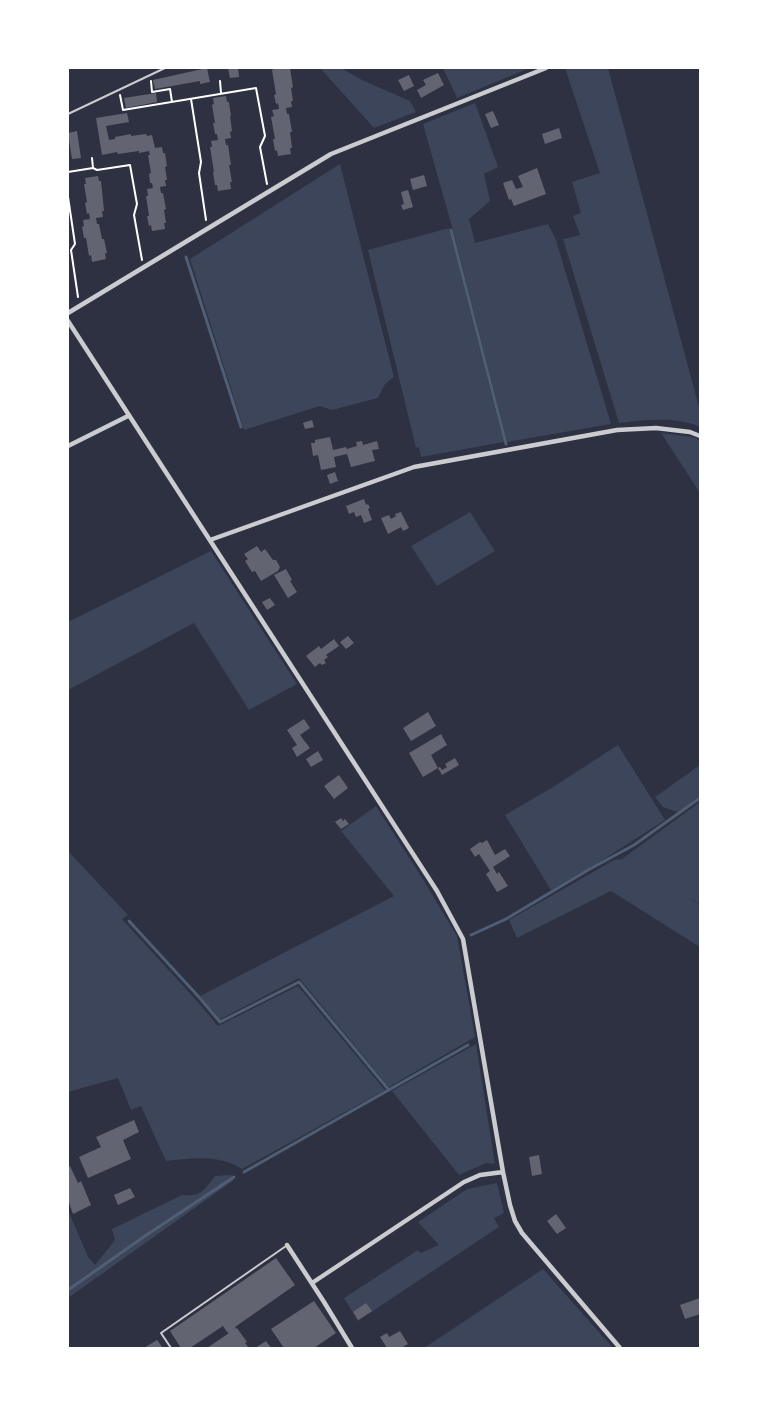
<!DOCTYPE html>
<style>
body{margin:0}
#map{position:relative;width:768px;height:1416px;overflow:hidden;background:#2d3142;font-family:"Crimson Pro",serif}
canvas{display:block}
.frame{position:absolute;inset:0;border:69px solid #fff;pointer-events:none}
</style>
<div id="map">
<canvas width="768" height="1416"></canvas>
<div class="frame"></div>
</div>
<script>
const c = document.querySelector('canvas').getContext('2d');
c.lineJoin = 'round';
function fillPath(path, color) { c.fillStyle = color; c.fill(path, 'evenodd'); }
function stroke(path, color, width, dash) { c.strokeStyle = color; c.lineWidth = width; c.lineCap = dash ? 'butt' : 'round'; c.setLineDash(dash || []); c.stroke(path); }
fillPath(new Path2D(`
 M320,68H341L362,80L410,101L416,112L374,128Z
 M443,68H524L525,70L457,98Z
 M565,68H608L700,411V427C675,416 646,420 619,423L563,239L580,235L573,216L581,213L572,182L600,173Z
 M475,103L498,167L484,174L490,201L469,219L475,243L548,224L556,240L611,424L507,442L452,227L423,124Z
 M340,164L394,377L385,384L378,398L332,410L320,406L244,430L190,259Z
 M449,228L504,442L421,457L419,447L416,448L368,250Z
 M661,433L692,437L700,440V493Z
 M470,512L495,551L437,586L411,546Z
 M211,551L297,684L249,710L194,623L68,690V622Z
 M618,745L665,820L601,861L551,890L505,815L553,787Z
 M700,765V796L685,808L677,812L663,807L655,797Z
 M700,802V904L689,898L700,905V947L611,891L517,938L509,920L614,860L622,859Z
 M376,806L424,881L457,936L475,1037L389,1087L299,978L219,1020L200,996L394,896L341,831Z
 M68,851L128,915L122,919L197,1001L218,1026L298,986L385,1090L242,1169C219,1154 192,1158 166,1161L141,1106L131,1110L118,1078L68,1092Z
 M476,1044L495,1164L486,1163L459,1175L392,1091Z
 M231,1175L234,1180L68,1298V1210L88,1257L95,1265L115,1240L112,1229L182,1195C202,1197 204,1190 215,1176Z
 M497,1183L504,1213L494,1218L499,1227L358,1321L344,1298L418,1250L420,1253L439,1245L418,1222L467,1189Z
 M543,1269L613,1348H424Z`), '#3c4559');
stroke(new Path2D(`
 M451,230L506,444
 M186,257L241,427
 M129,921L198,996L220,1022L299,982L389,1090
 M471,935L506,919L588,870L634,845L700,798
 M244,1172L468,1045
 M68,1290L145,1236L234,1177`), '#4f5d75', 3);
fillPath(new Path2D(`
 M207,68L210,82L200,84V81L155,89L153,80Z
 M228,68H238L239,77L230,78Z
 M274,68H290L293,87L291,88L293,101H291L292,107L286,108L287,114H289L292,132H290L292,148H290L291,154L278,156L277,150L275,151L273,139H275L271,117L274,116L272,110L279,109L278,103L276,104L274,95L276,94L272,70L274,69Z
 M438,73L444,85L421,98L417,90L426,85L423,80Z
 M409,75L414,86L404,91L398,80Z
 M156,93L157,102L126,108L124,98Z
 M226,96L227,102H229L231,116H230L232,131L230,132L231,138L225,139L226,145H228L231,165H229L232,182H230L231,189L218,191L217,185H215L213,172H214L210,147H212L211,141L218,140L217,134H215L213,123H215L212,105L214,104L213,98Z
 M493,111L499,125L491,128L485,114Z
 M127,113L129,122L106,126L109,140L115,139V137L131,134V136L146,134L147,136L152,135L155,148L162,147L163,153H165L167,166L165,167L167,180H165L166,186L160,187L161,193H163L166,209L164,210L166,223H164L165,229L152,231L151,225L149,226L147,216H149L146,196H148L147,189L153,188L152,183H150L149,174L151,173L148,155H150L149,151L139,153V151L118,154L117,152L102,155L96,118Z
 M559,128L562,138L545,144L542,134Z
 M77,131L81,158L72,159L68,133Z
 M537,168L546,194L514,206L511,199L509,200L503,183L512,180L516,189L523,187L518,176Z
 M424,175L427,186L413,190L410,179Z
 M98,176L99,181H101L104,211H102L103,217L96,218L97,224H99L102,239H104L107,253H105L106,259L92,262L91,255L89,256L86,238H84L82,227L84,226L83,220L90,219L89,213L87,214L85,203L87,202L84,184H86L85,178Z
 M408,190L413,207L403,210L401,205L404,204L401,192Z
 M312,420L314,427L305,429L303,423Z
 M330,437L333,450L346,447L347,449L357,446L356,442L362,441L363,445L377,441L379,449L372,450L375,461L351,467L347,454L334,457L336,467L321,470L318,455L313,456L311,443H315V440Z
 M335,472L338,481L330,484L327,475Z
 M364,499L366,505L368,504L370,508L368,509L372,520L364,523L361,515L356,517L354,512L349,514L346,506Z
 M401,512L409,528L403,531L401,527L388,534L381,518L389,515L391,519L396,516L395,514Z
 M257,546L261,552L265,549L273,560H276L280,567L278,571L261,581L255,571L252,572L245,561L248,559L244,554Z
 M286,569L292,580L290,581L297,592L288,598L274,575Z
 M270,598L275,605L267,610L262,602Z
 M348,636L354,643L346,649L340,642Z
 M334,639L339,646L326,655L328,657L324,660L326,663L322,665L320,663L315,667L306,656L319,646L321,649Z
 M428,712L436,726L411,741L403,728Z
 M304,719L310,728L300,735L310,748L297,757L292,748L297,745L287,730Z
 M441,734L447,745L431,755L438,768L440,767L442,770L447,767L445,764L455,758L459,765L442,775L438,768L423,777L409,753Z
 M318,751L323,760L311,767L306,759Z
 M339,775L348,788L334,799L324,786Z
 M341,818L343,821L345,819L349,824L341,829L335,822Z
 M487,840L495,855L505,849L510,856L493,867L497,874L499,872L508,886L497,892L486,874L490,871L479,854L475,857L470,849L480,842L482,843Z
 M134,1120L139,1132L123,1140L131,1159L88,1178L79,1157L101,1147L96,1137Z
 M539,1155L542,1174L532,1176L529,1157Z
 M70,1166L78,1183L81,1181L91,1205L73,1214L68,1200V1167Z
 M130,1188L135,1197L118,1205L114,1195Z
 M556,1214L566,1228L557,1234L547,1221Z
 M276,1258L295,1285L235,1327L236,1329L237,1328L247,1342L245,1343L249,1348H207L229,1333L227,1332L223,1326L190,1348H181L170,1331Z
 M700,1298V1314L685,1319L680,1305Z
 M314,1301L336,1333L314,1348H284L271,1329Z
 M366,1303L372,1311L358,1320L353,1312Z
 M400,1331L408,1344L401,1348H387L380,1337L387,1333L389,1337Z
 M157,1340L163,1348H144Z
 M266,1341L271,1348H255Z`), '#626471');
stroke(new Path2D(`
 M151,81L152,92L170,89L172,102
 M220,81L221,93
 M120,95L123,110L256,88L265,136L260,147L267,184
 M191,99L201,162L199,173L206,220
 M92,158L93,168L97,170L130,165L137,204L134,215L142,260
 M68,172L93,168
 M68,197L75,244L71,250L78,297`), '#fff', 2);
stroke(new Path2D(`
 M68,114L165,68
 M171,1348L161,1333L286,1246`), '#caccd0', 2);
stroke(new Path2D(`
 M68,313L331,154L546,68
 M68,321L437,891L463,939L503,1172L510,1205L515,1221L522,1233L620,1348
 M68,446L128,416
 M210,540L414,467L617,430L656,428L690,432L700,436
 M287,1245L324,1302L352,1348
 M312,1283L464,1182L480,1175L503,1172`), '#caccd0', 4.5);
</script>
